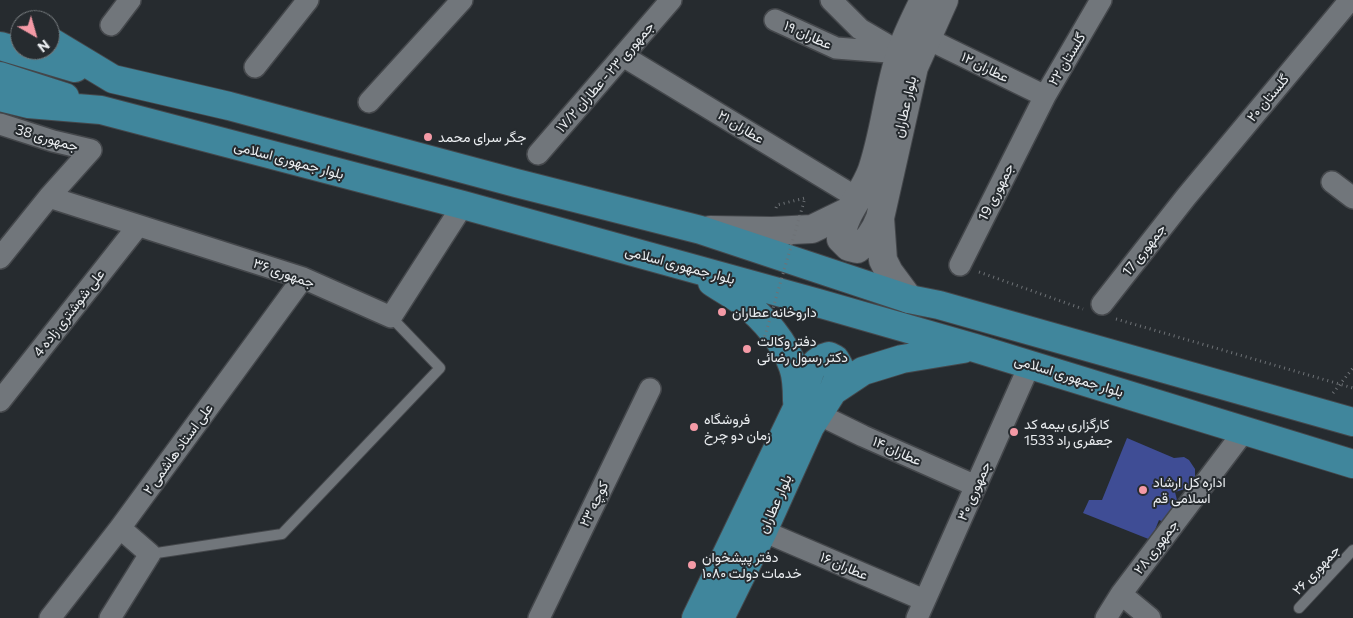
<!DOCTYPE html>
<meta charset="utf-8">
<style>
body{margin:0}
#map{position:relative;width:1353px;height:618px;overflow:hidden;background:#262b2f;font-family:Commissioner,sans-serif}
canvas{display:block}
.north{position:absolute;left:10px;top:10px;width:50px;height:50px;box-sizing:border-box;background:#262b2f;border:1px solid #74797c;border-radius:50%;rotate:142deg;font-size:14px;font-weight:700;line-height:20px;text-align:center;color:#eaedf0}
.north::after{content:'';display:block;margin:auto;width:18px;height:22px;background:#f49aa6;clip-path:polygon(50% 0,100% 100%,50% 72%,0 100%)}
</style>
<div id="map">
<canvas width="1353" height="618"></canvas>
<div class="north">N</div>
</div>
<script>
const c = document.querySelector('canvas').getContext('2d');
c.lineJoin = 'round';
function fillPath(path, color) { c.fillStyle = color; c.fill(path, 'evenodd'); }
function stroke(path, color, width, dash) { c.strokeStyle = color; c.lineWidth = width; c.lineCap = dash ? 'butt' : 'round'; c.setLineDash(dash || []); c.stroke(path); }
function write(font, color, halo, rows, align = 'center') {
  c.font = font + ' Commissioner,Vazirmatn,sans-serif'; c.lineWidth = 4; c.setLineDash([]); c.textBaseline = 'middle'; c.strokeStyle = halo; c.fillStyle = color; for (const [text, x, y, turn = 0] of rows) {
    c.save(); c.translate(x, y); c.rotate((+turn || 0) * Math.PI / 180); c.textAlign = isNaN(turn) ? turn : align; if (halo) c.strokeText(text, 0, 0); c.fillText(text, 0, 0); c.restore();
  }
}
fillPath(new Path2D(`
 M1127,438L1174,458L1184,457L1189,460L1195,469V476L1190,485L1185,489L1175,492L1177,500L1168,524L1159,520L1151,540L1083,513L1089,500H1102Z`), '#3f4d95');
const lane = new Path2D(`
 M150,554L282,534L440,368L391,317
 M1299,608L1353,550`);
const street = new Path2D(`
 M831,0L860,29L896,50
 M775,20L836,48L901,53
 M111,25L130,0
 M926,38L1045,96
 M623,56L859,199
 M255,67L308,0
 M369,102L462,0
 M0,124L53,141L91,150L49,197L0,258
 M538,154L671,0
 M1332,182L1353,198
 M49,197L303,278L391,317L463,205
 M960,265L1045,96L1101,0
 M1102,304L1186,197L1350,0
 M0,401L138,226
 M818,414L863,436L976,486
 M763,531L924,600
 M1121,594L1150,618
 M50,618L120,528L303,278
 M110,618L150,554L120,528
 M539,618L650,389
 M917,618L1030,364
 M1106,618L1121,594L1245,430`);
const secondary = new Path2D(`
 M924,0C916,17 907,34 901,52C888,90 885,132 872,170C863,195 843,213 841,239L849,247L857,249C869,241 875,231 880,218L914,67L944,0
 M880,218L883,260L889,272L909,299
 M710,230L772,231L812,229L849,211`);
const primary = new Path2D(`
 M50,41L113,79L229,106L516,183L701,230L909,299L939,305L1353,422
 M0,46L75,68
 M0,76L65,97
 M0,97L28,104L101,110L463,205L818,303L975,348L1353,464
 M712,282C722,289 734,295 744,303C764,318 785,343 793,367C797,378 797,389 797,401
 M833,391L863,371L902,359L963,349
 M696,618L798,406L811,369L816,363L823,358L829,356L835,359L839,366V375L833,391L810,427L763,531L720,618`);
stroke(lane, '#44474b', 12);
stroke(street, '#44474b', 24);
stroke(secondary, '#44474b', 30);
stroke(primary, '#44474b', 30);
stroke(new Path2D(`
 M776,208L777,205L805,198
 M979,272L1083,309
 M1116,319L1353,388
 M1333,393L1353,368`), '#6e7276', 3, [1, 4]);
stroke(lane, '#71767b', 10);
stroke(street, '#71767b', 21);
stroke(secondary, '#71767b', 28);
stroke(primary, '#40869c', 28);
stroke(new Path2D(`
 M762,346L805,198`), '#6e7276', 3, [1, 4]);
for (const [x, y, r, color] of [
 [428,137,5,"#f49aa6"],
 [722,312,5,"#f49aa6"],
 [747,349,5,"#f49aa6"],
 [694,427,5,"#f49aa6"],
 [1014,432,5,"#f49aa6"],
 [1143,490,5,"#f49aa6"],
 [692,565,5,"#f49aa6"]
]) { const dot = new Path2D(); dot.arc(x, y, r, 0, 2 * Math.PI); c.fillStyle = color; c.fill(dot); stroke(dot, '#262b2f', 2); }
write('14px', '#eaedf0', '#262b2f', [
 ["عطاران ۱۹",808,35,24],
 ["گلستان ۲۲",1067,59,-59],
 ["عطاران ۱۲",985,67,26],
 ["جمهوری ۲۳ - عطاران ۱۷/۲",605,77,-49],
 ["گلستان ۲۰",1268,98,-50],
 ["بلوار عطاران",905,107,-77],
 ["عطاران ۲۱",741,127,31],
 ["جمهوری 38",47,138,16],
 ["بلوار جمهوری اسلامی",289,160,15],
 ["جمهوری 19",996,192,-63],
 ["جمهوری 17",1144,250,-52],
 ["بلوار جمهوری اسلامی",680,265,15],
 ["جمهوری ۳۶",284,273,19],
 ["علی شوشتری زاده 4",69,313,-52],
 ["بلوار جمهوری اسلامی",1069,376,17],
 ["علی استاد هاشمی ۲",178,449,-54],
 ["عطاران ۱۴",897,451,24],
 ["جمهوری ۳۰",974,491,-66],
 ["کوچه ۲۳",594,504,-64],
 ["بلوار عطاران",775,504,-66],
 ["جمهوری ۲۸",1156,547,-53],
 ["عطاران ۱۶",844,566,23],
 ["جمهوری ۲۶",1316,570,-47]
]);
write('14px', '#eaedf0', '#262b2f', [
 ["جگر سرای محمد",438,137],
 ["داروخانه عطاران",732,312],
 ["دفتر وکالت",757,341],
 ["دکتر رسول رضائی",757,357],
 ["فروشگاه",704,419],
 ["زمان دو چرخ",704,435],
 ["کارگزاری بیمه کد",1024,424],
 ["1533 جعفری راد",1024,440],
 ["اداره کل ارشاد",1153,482],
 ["اسلامی قم",1153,498],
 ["دفتر پیشخوان",702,557],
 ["خدمات دولت ۱۰۸۰",702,573]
], 'left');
</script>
